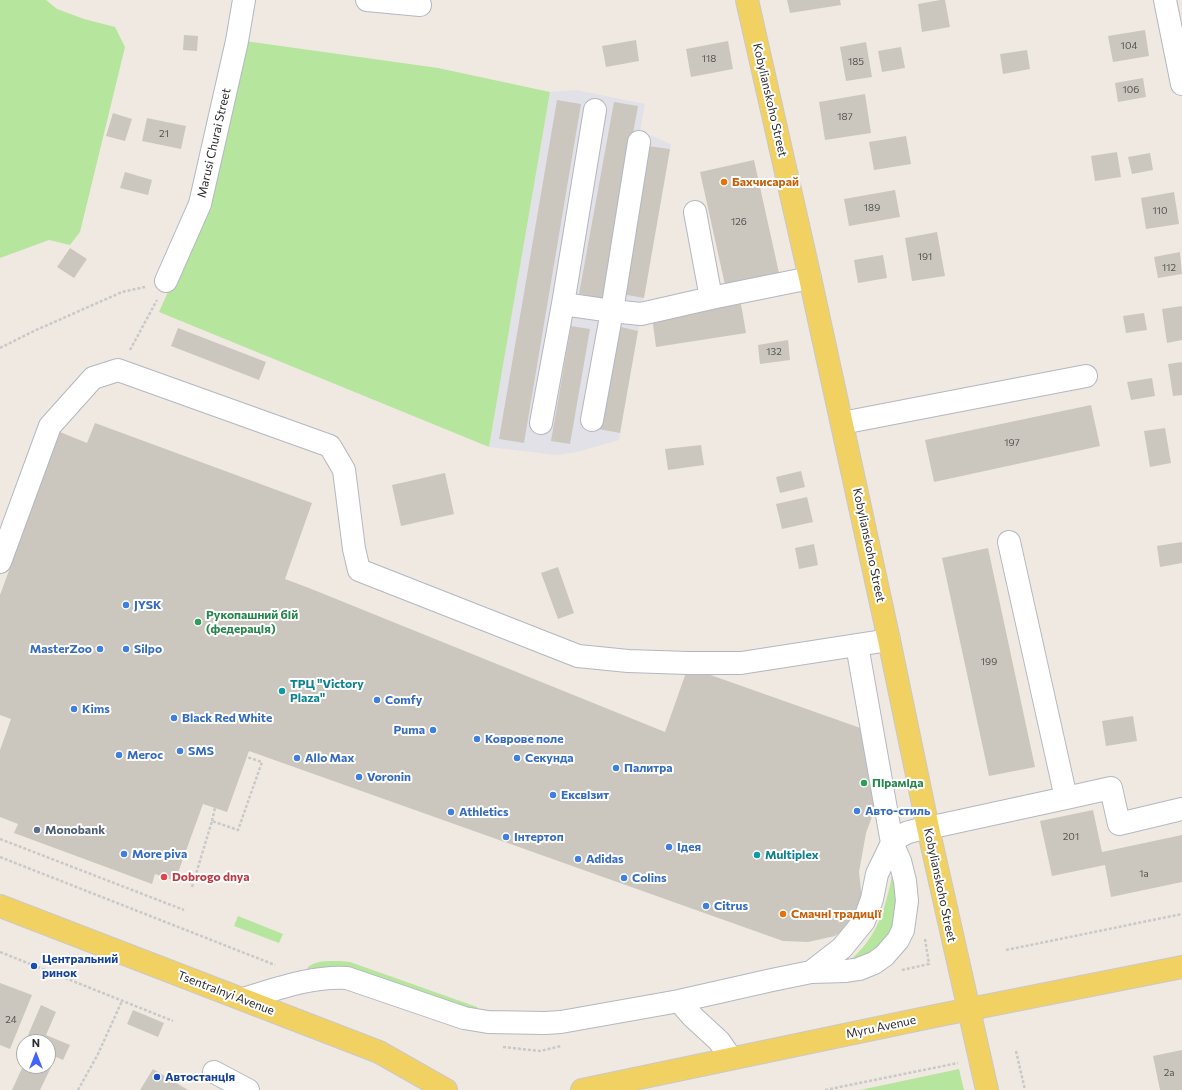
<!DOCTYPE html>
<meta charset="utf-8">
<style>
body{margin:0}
#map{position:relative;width:1182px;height:1090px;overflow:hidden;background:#efe9e1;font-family:Commissioner,sans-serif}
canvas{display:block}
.north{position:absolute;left:16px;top:1034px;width:40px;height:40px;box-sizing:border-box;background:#fff;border:1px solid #ababab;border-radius:50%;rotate:0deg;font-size:11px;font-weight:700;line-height:16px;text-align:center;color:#2e2e2e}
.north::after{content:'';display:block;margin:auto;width:14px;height:18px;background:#4264fb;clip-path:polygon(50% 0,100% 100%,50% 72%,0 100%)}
</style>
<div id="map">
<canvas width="1182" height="1090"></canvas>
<div class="north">N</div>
</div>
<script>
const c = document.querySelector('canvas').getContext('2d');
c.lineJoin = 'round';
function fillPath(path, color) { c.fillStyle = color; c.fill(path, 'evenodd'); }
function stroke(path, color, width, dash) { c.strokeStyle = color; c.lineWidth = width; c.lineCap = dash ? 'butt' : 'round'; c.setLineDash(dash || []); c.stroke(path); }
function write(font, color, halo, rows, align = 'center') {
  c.font = font + ' Commissioner,sans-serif'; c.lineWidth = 4; c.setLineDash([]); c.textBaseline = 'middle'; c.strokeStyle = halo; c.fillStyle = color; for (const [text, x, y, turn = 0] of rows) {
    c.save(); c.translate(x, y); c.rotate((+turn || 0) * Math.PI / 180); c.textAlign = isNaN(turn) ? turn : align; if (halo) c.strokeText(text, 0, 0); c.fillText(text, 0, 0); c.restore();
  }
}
fillPath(new Path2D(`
 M576,90L645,104L640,131L671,144L619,440L577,452L556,455L489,447L550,92Z`), '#e3e1e8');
fillPath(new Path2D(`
 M0,0H46L57,9L84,19L115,27L125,47L80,232L70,245L49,240L0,258Z
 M245,41L438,68L550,92L489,447L159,312L207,204Z
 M894,866L901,910L882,952L848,962C880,936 886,905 894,866Z
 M238,916L283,934L279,943L234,926Z
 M339,961L350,962L477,1007L478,1010L477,1012L313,972L308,969V967C317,960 329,961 339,961Z
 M959,1069L964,1090H860Z`), '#b6e59e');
fillPath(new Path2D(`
 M787,0H840L841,5L790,13Z
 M940,0H945L950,27L922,32L918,4Z
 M1145,30L1149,56L1113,62L1108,36Z
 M184,35L198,36L197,51L183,50Z
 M636,40L639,61L606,67L602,46Z
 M728,41L733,69L691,77L686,49Z
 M866,42L872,77L846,81L840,47Z
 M901,47L905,68L882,72L878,51Z
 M1027,50L1030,69L1003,74L1000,54Z
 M1143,78L1146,97L1118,102L1115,83Z
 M865,94L871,133L825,140L819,102Z
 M557,100L581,104L524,443L499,439Z
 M614,102L638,106L603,299L579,294Z
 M113,113L132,119L125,141L106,136Z
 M147,118L186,126L181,149L142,141Z
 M906,136L911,164L874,170L869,142Z
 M648,146L670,149L644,298L622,294Z
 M1117,152L1121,177L1095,181L1091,156Z
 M1150,153L1153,170L1132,174L1128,157Z
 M754,160L779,273L725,285L700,172Z
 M125,172L152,180L148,195L120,188Z
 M895,190L900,217L849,226L844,199Z
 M1174,192L1179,224L1146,229L1141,198Z
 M937,232L945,276L912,281L905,238Z
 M70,248L87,259L74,278L57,267Z
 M1180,252L1182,274L1158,278L1154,257Z
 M883,255L887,278L858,283L854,260Z
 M741,304L746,333L656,347L652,317Z
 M1182,306V340L1167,343L1162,309Z
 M1144,313L1147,330L1126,333L1123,316Z
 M571,326L590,329L570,444L551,441Z
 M617,326L638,331L620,433L598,429Z
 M178,328L266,362L259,380L171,346Z
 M788,340L790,360L760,364L758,345Z
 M1182,362V395L1173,396L1168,364Z
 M1152,378L1155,396L1131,400L1127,382Z
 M1091,405L1100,446L934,482L925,440Z
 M95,423L312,503L285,579L309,588L665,732L688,667L866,730L880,795L866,833L859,872L862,899L857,916L842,931L835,936L808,942L783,941L249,751L227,812L203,804L175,881L155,874L152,884L14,833L18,824L0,817V750L11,719L0,715V595L60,432L87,443Z
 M1165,428L1171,463L1150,467L1144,431Z
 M701,445L704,465L668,470L665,449Z
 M801,471L805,487L780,493L776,477Z
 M445,473L454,514L401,526L392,485Z
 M807,497L813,522L782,529L776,504Z
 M1182,542V563L1160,567L1157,546Z
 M814,544L818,565L799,569L795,548Z
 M988,548L1035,767L989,776L942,558Z
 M558,567L574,613L558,619L541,573Z
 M1133,716L1137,741L1106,746L1102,721Z
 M1093,810L1102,852L1182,835V882L1111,897L1105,865L1052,876L1040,821Z
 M0,983L32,995L10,1049L0,1045Z
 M41,1005L56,1012L46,1035L70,1045L63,1060L56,1057L40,1090H12L23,1066H48V1042H25Z
 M133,1010L164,1023L158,1037L127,1024Z
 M1182,1050V1090H1160L1153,1056Z
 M153,1069L188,1090H140Z`), '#cbc7bf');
const minor = new Path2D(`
 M367,0L420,5
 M1165,0L1182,84
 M695,212L711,298L810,278
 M166,281L200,204L237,41L244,0
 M563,304L612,311L641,314L711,298
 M592,420L612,311L639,142
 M541,423L563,304L595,110
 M842,423L1086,376
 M0,562L50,426L93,378L118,370L330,446L344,470L354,549L359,570L578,656L628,661L688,663H741L889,640
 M1066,798L1111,788L1119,824L1182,809
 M811,972L842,948L864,921L872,899L877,874L892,843L857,645
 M243,999C277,989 311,976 347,978L464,1018L488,1022L545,1023L561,1022L679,1001L772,980L811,972L846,971L859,969L874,963L884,956L898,940L903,930L907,901L905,881L900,861L892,843C904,831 912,831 928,828L1066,798L1009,542
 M679,1001L693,1017L719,1041L731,1058
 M214,1072L248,1090`);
const major = new Path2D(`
 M747,0L810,278L889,640L928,828L987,1090
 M0,906L379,1052L446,1090
 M582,1090L935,1016L1182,967`);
stroke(minor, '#b4b7c1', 24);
stroke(major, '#c9c9c9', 24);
stroke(new Path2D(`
 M0,348L34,331L122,292L145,287
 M130,350L157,300
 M212,821L215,808
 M0,839L184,910
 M0,857L275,965
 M192,887L212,821L238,830L262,762L247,757
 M1006,950L1182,914
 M0,952L173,1021
 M902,970L929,964L925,939
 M503,1047L540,1051L561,1046
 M1016,1051L1025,1090
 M78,1090L98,1054L122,1001
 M825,1090L958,1063`), '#c9c9c9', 2.5, [3, 2]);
stroke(minor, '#fff', 22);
stroke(major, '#f2d163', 22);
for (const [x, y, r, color] of [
 [724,182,4,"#e8710a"],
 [126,605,4,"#3f7fe0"],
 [198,622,4,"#2e9e5b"],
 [100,649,4,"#3f7fe0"],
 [126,649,4,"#3f7fe0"],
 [282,691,4,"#0f9aa8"],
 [377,700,4,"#3f7fe0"],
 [74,709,4,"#3f7fe0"],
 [174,718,4,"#3f7fe0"],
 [433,730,4,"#3f7fe0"],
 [477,739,4,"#3f7fe0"],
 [180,751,4,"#3f7fe0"],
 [119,755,4,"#3f7fe0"],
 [297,758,4,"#3f7fe0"],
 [517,758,4,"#3f7fe0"],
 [616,768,4,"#3f7fe0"],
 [359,777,4,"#3f7fe0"],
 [864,783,4,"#2e9e5b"],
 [553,795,4,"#3f7fe0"],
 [857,811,4,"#3f7fe0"],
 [451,812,4,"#3f7fe0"],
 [37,830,4,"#5c6f8a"],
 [506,837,4,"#3f7fe0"],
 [669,847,4,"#3f7fe0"],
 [124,854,4,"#3f7fe0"],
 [757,855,4,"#0f9aa8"],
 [578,859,4,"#3f7fe0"],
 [164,877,4,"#e0444e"],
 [624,878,4,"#3f7fe0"],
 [706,906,4,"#3f7fe0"],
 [783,914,4,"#e8710a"],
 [34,966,4,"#1a4fb4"],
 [157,1077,4,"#1a4fb4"]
]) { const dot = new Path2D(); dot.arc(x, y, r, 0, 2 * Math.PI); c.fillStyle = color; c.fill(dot); stroke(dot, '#fff', 1.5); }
write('10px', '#555452', null, [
 ["104",1129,46],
 ["118",709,59],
 ["185",856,62],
 ["106",1131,90],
 ["187",845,117],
 ["21",164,134],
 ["189",872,208],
 ["110",1160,211],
 ["126",739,222],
 ["191",925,257],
 ["112",1169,268],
 ["132",774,352],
 ["197",1012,443],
 ["199",989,662],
 ["201",1071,837],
 ["1а",1144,874],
 ["24",11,1020],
 ["2а",1169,1073]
]);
write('12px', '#2e2e2e', '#fff', [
 ["Kobylianskoho Street",770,100,77],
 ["Marusi Churai Street",214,143,-77],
 ["Kobylianskoho Street",869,545,78],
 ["Kobylianskoho Street",940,885,78],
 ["Tsentralnyi Avenue",226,993,21],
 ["Myru Avenue",881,1027,-12]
]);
write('bold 12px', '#c56008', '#fff', [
 ["Бахчисарай",732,182],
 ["Смачні традиції",791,914]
], 'left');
write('bold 12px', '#366cbe', '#fff', [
 ["JYSK",134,605],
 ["MasterZoo",92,649,"right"],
 ["Silpo",134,649],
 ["Comfy",385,700],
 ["Kims",82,709],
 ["Black Red White",182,718],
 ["Puma",425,730,"right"],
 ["Коврове поле",485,739],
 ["SMS",188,751],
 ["Мегос",127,755],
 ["Allo Max",305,758],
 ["Секунда",525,758],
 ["Палитра",624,768],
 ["Voronin",367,777],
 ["Ексвізит",561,795],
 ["Авто-стиль",865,811],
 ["Athletics",459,812],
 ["Інтертоп",514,837],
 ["Ідея",677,847],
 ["More piva",132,854],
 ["Adidas",586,859],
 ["Colins",632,878],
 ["Citrus",714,906]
], 'left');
write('bold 12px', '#27864d', '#fff', [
 ["Рукопашний бій",206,615],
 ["(федерація)",206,629],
 ["Піраміда",872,783]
], 'left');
write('bold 12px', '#0d838f', '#fff', [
 ["ТРЦ \"Victory",290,684],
 ["Plaza\"",290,698],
 ["Multiplex",765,855]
], 'left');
write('bold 12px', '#4e5e75', '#fff', [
 ["Monobank",45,830]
], 'left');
write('bold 12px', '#be3a42', '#fff', [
 ["Dobrogo dnya",172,877]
], 'left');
write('bold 12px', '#164399', '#fff', [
 ["Центральний",42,959],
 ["ринок",42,973],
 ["Автостанція",165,1077]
], 'left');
</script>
